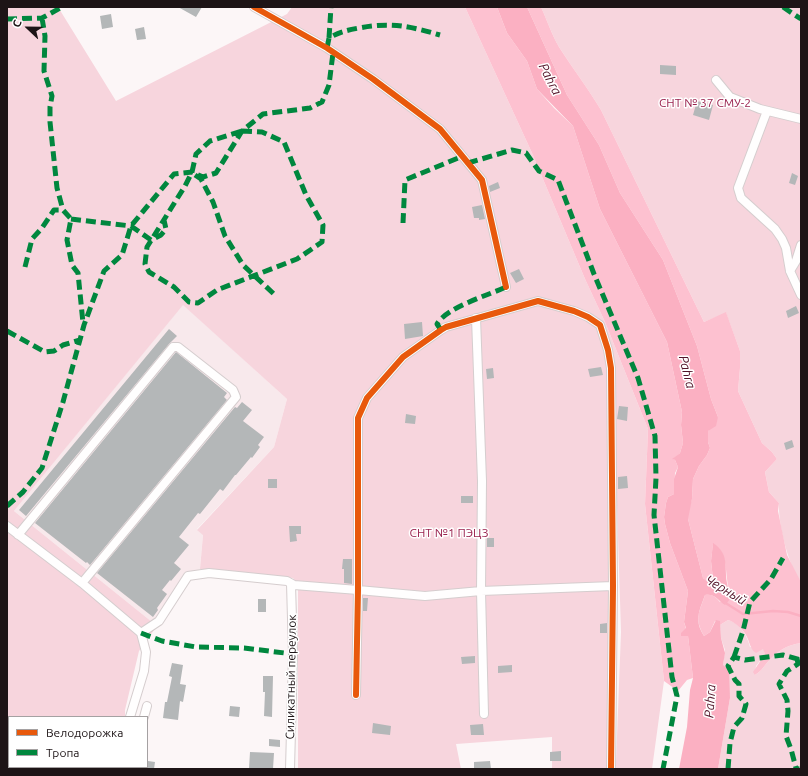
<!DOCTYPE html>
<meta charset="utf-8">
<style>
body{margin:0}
#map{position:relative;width:808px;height:776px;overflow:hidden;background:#fcf6f7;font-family:Ubuntu,sans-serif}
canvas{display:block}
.frame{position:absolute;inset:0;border:8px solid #1d1416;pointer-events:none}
.legend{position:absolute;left:8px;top:716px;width:140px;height:52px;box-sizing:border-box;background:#fff;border:1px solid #a5a1a2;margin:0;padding:5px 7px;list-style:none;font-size:12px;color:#1d1416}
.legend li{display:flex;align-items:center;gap:8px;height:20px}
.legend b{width:20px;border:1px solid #a5a1a2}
.north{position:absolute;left:8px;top:8px;width:40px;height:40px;-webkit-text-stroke:3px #fff;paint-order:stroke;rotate:292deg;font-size:11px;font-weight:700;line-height:16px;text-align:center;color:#1d1416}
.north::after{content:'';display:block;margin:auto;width:14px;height:18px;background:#1d1416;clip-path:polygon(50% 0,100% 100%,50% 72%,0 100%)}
</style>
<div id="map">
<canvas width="808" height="776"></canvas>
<div class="frame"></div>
<ul class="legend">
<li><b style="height:5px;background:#e8590c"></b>Велодорожка</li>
<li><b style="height:5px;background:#00873e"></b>Тропа</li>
</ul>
<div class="north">С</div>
</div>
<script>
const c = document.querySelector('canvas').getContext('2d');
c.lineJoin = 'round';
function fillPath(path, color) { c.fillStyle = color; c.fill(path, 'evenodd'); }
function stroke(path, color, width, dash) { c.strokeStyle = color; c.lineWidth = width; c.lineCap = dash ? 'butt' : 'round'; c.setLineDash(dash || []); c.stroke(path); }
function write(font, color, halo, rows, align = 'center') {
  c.font = font + ' Ubuntu,sans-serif'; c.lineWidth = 3; c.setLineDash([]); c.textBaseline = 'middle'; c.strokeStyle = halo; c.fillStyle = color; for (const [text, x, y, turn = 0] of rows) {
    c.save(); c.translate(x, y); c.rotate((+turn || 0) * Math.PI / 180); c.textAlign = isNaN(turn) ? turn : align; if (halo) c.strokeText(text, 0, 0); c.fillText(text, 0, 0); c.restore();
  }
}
fillPath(new Path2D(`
 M183,304L287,399L274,447L197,529L203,534L200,569L187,575L157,626L14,511Z`), '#f8e9ec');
fillPath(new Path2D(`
 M7,7H58L116,101L287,14L292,7H465L532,153L585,279L605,322L648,429L645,504L664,681L652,769H614L616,762L621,632L617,505L610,508L608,769H552V737L456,744L461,769H298V586L293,578L200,569L203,535L197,530L274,447L287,399L183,305L14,511L157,626L139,651L125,710V717H9V767H122V769H7Z
 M541,7H801V582C788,565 778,524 779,503L769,492L765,472L777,459L772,452L762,443L738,391L740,368V351L726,313L704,322L601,110C588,88 573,69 559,47C552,35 547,20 541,7Z
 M728,620C740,623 747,635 750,647L764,649L765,654L756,666L755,675C760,672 763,668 766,664C776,652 786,645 801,643V769H718L730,698L723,665L725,650L721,638L720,625Z`), '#f7d5dd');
fillPath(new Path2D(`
 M465,7H497L507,33L527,61L537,89L554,108L573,126L600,209L667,342L682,412L681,425L683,443L680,453L673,459L675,460L678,467L675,473L674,494L668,497L666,503L664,517L665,524L670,543L688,591L684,622L688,636L693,678L687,680L678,691L664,681L645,504L648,429L605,322L585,279L532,153Z
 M527,7H541C547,20 552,35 559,47C573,69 588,88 601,110L704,322L726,312L740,351V368L738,391L762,443L772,452L777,459L765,472L769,492L779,503L778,511L787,555L801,582V643C786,645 776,652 766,664C763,668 760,672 755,675L753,672L765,654L763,649L756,653C750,649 750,643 747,637C744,630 735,622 728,620L720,625V621H715L710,632L704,636C694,618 699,613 705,595C712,594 715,596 720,602L731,594C723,578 731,554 713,544L711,561L713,579L707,582L703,578L688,519V512L692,499L693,479L699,466L707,455L710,448L708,442V431L718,417L711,399L697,346L663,260L620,193L599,145L567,95Z`), '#fdc1d0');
fillPath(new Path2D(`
 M497,7H527L567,95L599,145L620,193L663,260L697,346L711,399L718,417L716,426L708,431V442L710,448L707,455L699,466L693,479L692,499L688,519L703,578L708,582L713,579L711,561L713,543C730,554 724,567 727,583C729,594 735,595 725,605C718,600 714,593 705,595C699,612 694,620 704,636L710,632L716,620L720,621L721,638L725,653L723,665L729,670L730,698L718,769H679L687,727L690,690L693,678L688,636H681V633L686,628L684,622L688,591L670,543L665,524L664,517L666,503L668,497L674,494V479L678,467L675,460L672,459L680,453L683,443L681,425L682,412L667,342L600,209L573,126L537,89L527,61L507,33Z`), '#fbb0c2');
stroke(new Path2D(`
 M724,602L743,614L773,611L788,612L801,616`), '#fbb0c2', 2.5);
fillPath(new Path2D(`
 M178,7H202L196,17Z
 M111,14L113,27L102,29L100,16Z
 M144,27L146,39L137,40L135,29Z
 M660,65L676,66V75L660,74Z
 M697,101L713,105L709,120L693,115Z
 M792,173L798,176L795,185L789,183Z
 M498,182L500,188L490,192L489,186Z
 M482,205L485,219L479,220V218H474L472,207Z
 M519,269L524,279L516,283L510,273Z
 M796,306L799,313L788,318L786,311Z
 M422,322L423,336L405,339L404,324Z
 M169,329L177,336L169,344L26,516L19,510Z
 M176,352L227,393L224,397L227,400L90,565L87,562L86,563L35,523Z
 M601,367L603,375L590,377L588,369Z
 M493,368L494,378L487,379L486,369Z
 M242,402L252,410L243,421L264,437L258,445L260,447L252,458L251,457L236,475H235L223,491L220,489L200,514L198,513L179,537L189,545L174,563L181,569L171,581L170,580L162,590L167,594L157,608L158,610L153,617L97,573L235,407L237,408Z
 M619,406L628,407L627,421L617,419Z
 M406,414L416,416L415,424L405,423Z
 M792,440L794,447L786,450L784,443Z
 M627,476L628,488L618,489V477Z
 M268,479H277V488H268Z
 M461,496H473V503H461Z
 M289,526H301V534H296L297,541L290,542Z
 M487,538H494V547H487Z
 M343,559H352V584L344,583V569H342Z
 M363,598H368L367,611H363Z
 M258,599H266V612H258Z
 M607,623V633H600V624Z
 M475,656V663L462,664L461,657Z
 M172,663L183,665L180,684L186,685L183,702L180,701L178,720L163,718L165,702H167L172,677L169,676Z
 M512,665V672L498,673V666Z
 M263,676H273L272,717L264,716L265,692H263Z
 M230,706L240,707L239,717L229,716Z
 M373,723L391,726L390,735L372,733Z
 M483,724L484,735H471L470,725Z
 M269,739L280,740V747L269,746Z
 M561,751V761H550V752Z
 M250,752L274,753L273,769H249Z
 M148,761L155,762L154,769H147Z
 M490,761L491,769H474V762Z`), '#b4b7b8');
const minor = new Path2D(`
 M254,7L327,48L373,79L440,129L482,180L506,287
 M716,80L730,97L760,109L801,119
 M767,111L738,188L741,198L775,229L782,239L786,248L790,271L801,295
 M790,271L796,261L801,245
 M476,318L482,481L481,591L484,714
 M7,526L82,583L141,633
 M18,535L173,347H178L233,390L236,397L82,583
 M141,633L159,621L188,576L209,573L287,581L294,585L358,590L425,596L481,591L613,586
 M356,695L358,590V418L367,398L403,357L441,330L446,327L538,301L574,311L588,317L600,325L608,350L611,368L613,586L611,769
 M130,717L144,671L146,652L141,633
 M144,717L147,706
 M126,769L127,767
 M290,769L293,654L291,584`);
stroke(minor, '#d5cdce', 10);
stroke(minor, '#fffefe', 8);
stroke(new Path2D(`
 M783,7L801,19
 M42,18L45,36L44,71L52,96L50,107V122L57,188L63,210
 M7,19L42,18L62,7
 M329,38L331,7
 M327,48L329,38C339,32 348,30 359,28C391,22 409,26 440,35
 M242,131L262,132L284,142L306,195L323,225L322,242L297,259L217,290L198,303L189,302L174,287L149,272L145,264L147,247L185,186L192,172L196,154L210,141Z
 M468,163L512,150L526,153L539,171L558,180L594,274L638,378L655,436L656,478L654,515L672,677L677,696L663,769
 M195,175L201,179L213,202L225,236L243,265L276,296
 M71,219L131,226L151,240L161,235L166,229L164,220
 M403,223L405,180L463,156
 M25,267L32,239L42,228L54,210H63L71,219L67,240L72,265L78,273L83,323
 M441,330L437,324C447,307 489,295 506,287
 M7,331L45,352L54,351L63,345L80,340
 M7,506L23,492L42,468L63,402L84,325L104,271L122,255L131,226L174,174L192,172L203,177L216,173L242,131L263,114L310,108L322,102L329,85L333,53
 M141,633L162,641L196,647L244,648L293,654
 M734,657L743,631L750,602L771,579L783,558
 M797,658L798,664L787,671L779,684L787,700L788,711L786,736L791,749L796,768L799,769
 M728,769L730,743L734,727L742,718L746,704L739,696V684L735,680L728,666L734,657L745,660L783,655L801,660`), '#00873e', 5, [10, 5]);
stroke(new Path2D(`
 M254,7L327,48L373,79L440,129L482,180L506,287
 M356,695L358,590V418L367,398L403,357L441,330L446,327L538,301L574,311L588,317L600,325L608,350L611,368L613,586L611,769`), '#e8590c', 6);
write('12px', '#99204d', '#fff', [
 ["СНТ № 37 СМУ-2",705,103],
 ["СНТ №1 ПЭЦЗ",449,533]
]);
write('12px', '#1d1416', '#fff', [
 ["Силикатный переулок",291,677,-89]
]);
write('italic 13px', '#531429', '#fff', [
 ["Pahra",550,79,63],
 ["Pahra",687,372,76],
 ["Черный",726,590,31],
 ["Pahra",710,701,-86]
]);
</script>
